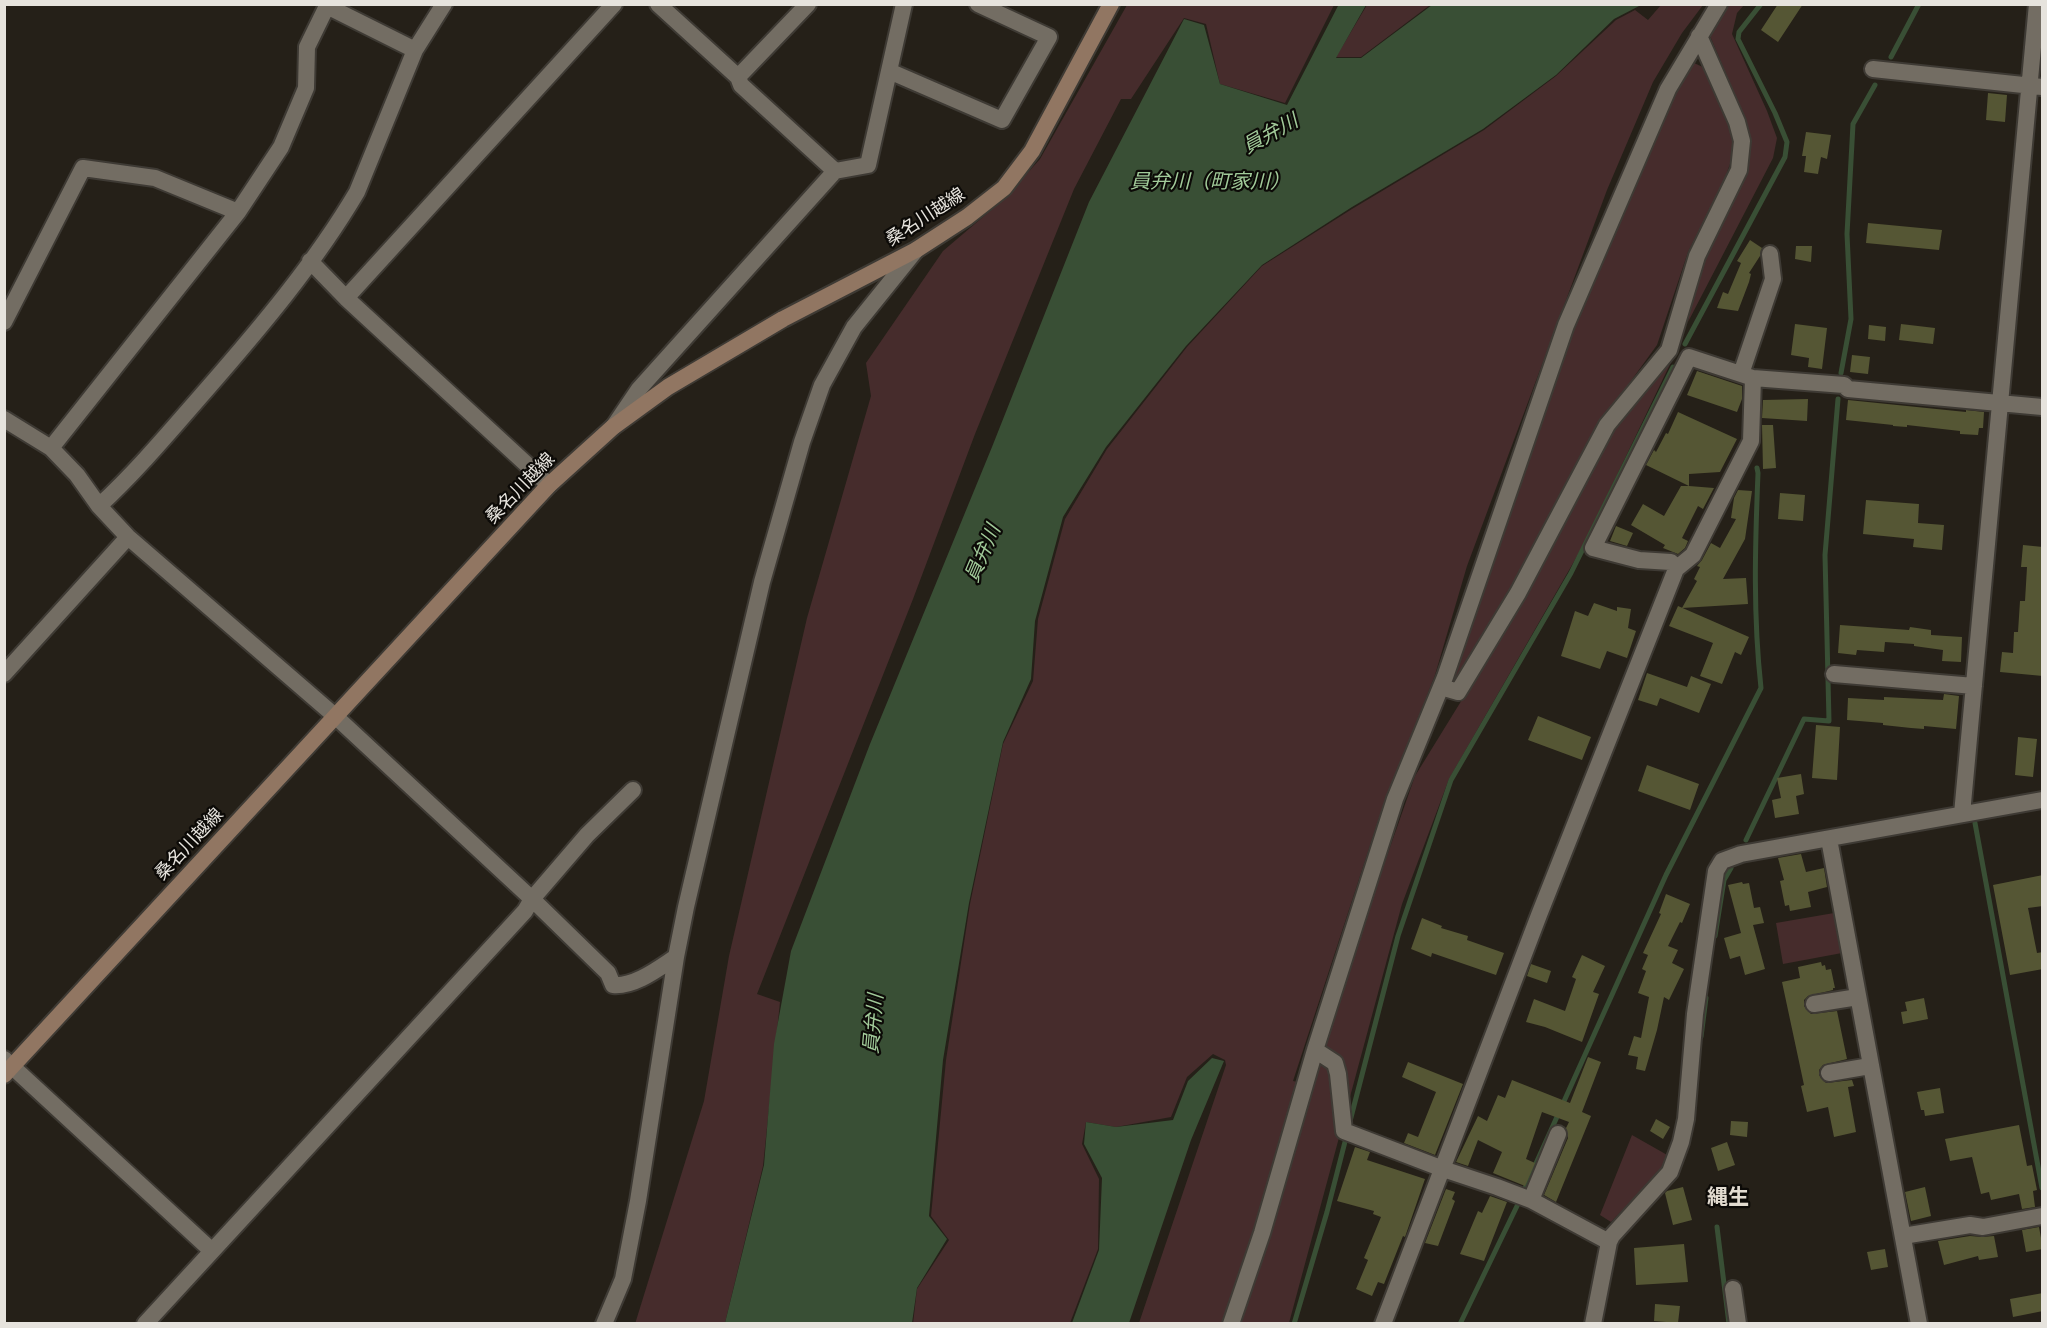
<!DOCTYPE html>
<meta charset="utf-8">
<style>
body{margin:0}
#map{position:relative;width:2047px;height:1328px;overflow:hidden;background:#252018;font-family:"Titillium Web",sans-serif}
canvas{display:block}
.frame{position:absolute;inset:0;border:6px solid #e6e3dd;pointer-events:none}
</style>
<div id="map">
<canvas width="2047" height="1328"></canvas>
<div class="frame"></div>
</div>
<script>
const c = document.querySelector('canvas').getContext('2d');
c.lineJoin = 'round';
function fillPath(path, color) { c.fillStyle = color; c.fill(path, 'evenodd'); }
function stroke(path, color, width, dash) { c.strokeStyle = color; c.lineWidth = width; c.lineCap = dash ? 'butt' : 'round'; c.setLineDash(dash || []); c.stroke(path); }
function write(font, color, halo, rows, align = 'center') {
  c.font = font + ' "Titillium Web","Noto Sans JP",sans-serif'; c.lineWidth = 4.5; c.setLineDash([]); c.textBaseline = 'middle'; c.strokeStyle = halo; c.fillStyle = color; for (const [text, x, y, turn = 0] of rows) {
    c.save(); c.translate(x, y); c.rotate((+turn || 0) * Math.PI / 180); c.textAlign = isNaN(turn) ? turn : align; if (halo) c.strokeText(text, 0, 0); c.fillText(text, 0, 0); c.restore();
  }
}
fillPath(new Path2D(`
 M1127,5H1334L1285,103L1220,84L1206,24L1184,18L1131,99H1121L1074,189L975,434L913,599L757,994L780,1002L763,1166L725,1323L635,1324L704,1101L729,956L807,618L871,396L866,363L943,251L1004,199L1040,159Z
 M1367,5H1430L1361,57H1336Z
 M1661,5H1703L1682,33L1653,82L1607,190L1467,566L1435,675L1379,818L1293,1081L1307,1084L1415,776L1476,677L1602,448L1657,367L1673,358L1584,544L1449,779L1402,904L1289,1323H1139L1226,1065L1225,1060L1213,1054L1187,1077L1171,1117L1116,1127L1086,1122L1082,1144L1099,1179L1098,1249L1070,1323L913,1324L917,1289L949,1240L931,1216L946,1060L970,904L1003,744L1033,681L1038,619L1065,519L1107,449L1187,347L1262,266L1352,209L1484,130L1556,76L1616,20L1635,10L1648,20Z
 M1729,5H1744L1737,13L1732,34L1767,111L1777,138L1773,158L1688,322L1698,263L1730,205L1750,159L1749,138L1744,116L1710,36L1716,21Z
 M1692,62L1707,69L1732,134L1735,150L1725,178L1688,252L1657,345L1599,425L1528,566L1457,687L1446,685L1570,333L1673,91Z
 M1834,913L1842,953L1783,964L1776,923Z
 M1632,1135L1669,1156L1663,1168L1611,1222L1600,1215Z`), '#462c2c');
fillPath(new Path2D(`
 M1339,4L1366,5L1336,58H1361L1432,5H1641L1614,19L1556,75L1483,129L1352,207L1262,265L1186,346L1106,447L1063,517L1035,621L1031,679L1003,742L969,903L943,1060L929,1216L947,1239L917,1288L912,1323H725L764,1165L774,1044L791,951L870,744L992,447L1089,202L1184,19L1204,25L1220,84L1287,105Z
 M1212,1058L1224,1061L1191,1140L1129,1323H1072L1099,1250L1102,1178L1084,1144L1086,1122L1116,1127L1173,1120L1188,1081Z`), '#394f35');
stroke(new Path2D(`
 M1891,57L1919,4
 M1685,344L1785,157L1787,142L1775,113L1738,39L1739,32L1761,4
 M1841,373L1851,319L1847,234L1853,124L1875,85
 M1975,823L2042,1188
 M1746,840L1804,719L1829,721L1825,555L1838,399
 M1715,936L1724,880L1731,868
 M1701,1037L1706,998
 M1349,1125L1398,936L1451,780L1571,573L1673,367
 M1524,1190L1666,875L1761,688C1753,615 1755,547 1758,473L1757,468
 M1717,1227L1729,1324
 M1294,1324L1327,1212L1347,1134
 M1460,1324L1518,1204`), '#394f35', 5);
fillPath(new Path2D(`
 M1778,4H1803L1778,42L1761,30Z
 M1988,93L2007,95L2005,122L1986,120Z
 M1806,132L1831,135L1827,159L1821,157L1818,174L1804,172L1806,156H1802Z
 M1868,223L1942,230L1939,250L1866,243Z
 M1750,240L1762,248L1760,256L1749,273L1751,274L1749,282L1738,311L1717,308L1723,292L1728,294L1741,263L1737,261Z
 M1796,246H1812L1811,262L1795,259Z
 M1795,324L1827,328L1822,369L1808,367L1809,358L1791,355Z
 M1901,324L1935,328L1933,344L1899,340Z
 M1869,325L1886,327L1885,341L1868,339Z
 M1852,355L1870,357L1868,374L1850,372Z
 M1697,371L1742,386V399L1737,412L1687,395Z
 M1808,399L1807,421L1762,418L1763,400Z
 M1848,400L1966,412V410L1984,412L1983,428H1979L1978,435L1960,434V431L1907,425V427L1893,426V425L1846,420Z
 M1678,412L1737,439L1720,472L1689,474V486L1714,488L1703,509L1698,506L1682,538L1688,541L1685,548L1678,554L1663,548L1665,545L1631,525L1643,504L1664,516L1681,486H1689L1646,465L1654,450L1656,452L1666,433L1668,434Z
 M1762,425H1773L1776,468L1763,469Z
 M1738,490L1752,491L1745,539L1723,579L1746,578L1748,604L1682,608L1697,581L1694,579L1700,567L1697,566L1702,560L1711,543L1720,548L1736,519L1731,518L1734,498Z
 M1780,493L1805,495L1803,521L1778,519Z
 M1866,500L1919,504L1918,523L1944,525L1942,550L1913,547L1914,539L1863,534Z
 M1616,526L1633,533L1627,546L1610,541Z
 M2023,545L2043,547V676L2000,672L2002,652L2013,653L2014,632H2018L2020,601H2025L2027,567H2021Z
 M1594,603L1617,611V607L1631,609L1628,628L1636,631L1627,658L1607,651L1600,669L1561,656L1575,611L1588,616Z
 M1678,606L1749,637L1741,655L1735,652L1722,684L1700,676L1713,643L1669,626Z
 M1840,625L1909,630L1910,627L1931,630V635L1962,637L1961,662L1942,661L1943,650L1914,646V644L1885,642L1884,652L1857,650L1856,655L1838,653Z
 M1647,673L1687,687L1691,676L1711,684L1699,713L1660,698L1657,706L1638,700Z
 M1944,694L1959,696L1956,729L1924,726V729L1911,728L1883,725V723L1847,720L1848,698L1884,700V697L1943,700Z
 M1538,716L1591,737L1582,760L1528,740Z
 M1816,725L1840,727L1837,780L1812,778Z
 M2018,737L2037,739L2033,777L2015,775Z
 M1647,765L1699,784L1690,810L1638,791Z
 M1801,774L1804,794L1796,796L1799,814L1775,818L1772,800L1781,798L1777,778Z
 M1801,854L1806,872L1824,868L1827,887L1808,892L1811,907L1790,911L1789,905L1785,906L1780,881L1784,880L1778,858Z
 M2043,875V906L2028,908L2037,953L2043,952V969L2010,975L1993,885Z
 M1742,882L1743,884L1749,883L1754,908L1760,907L1764,923L1753,925L1765,969L1745,975L1740,956L1730,959L1724,938L1741,933L1728,885Z
 M1666,894L1690,904L1682,923L1680,922L1668,946L1678,950L1672,963L1684,969L1669,1000L1664,997L1657,1030L1645,1071L1636,1069L1638,1057L1628,1055L1634,1036L1641,1038L1649,997L1638,993L1646,971L1642,969L1648,955L1643,953L1661,914L1659,913Z
 M1422,918L1442,926L1441,928L1468,936L1467,940L1504,953L1496,975L1432,953L1431,957L1411,949Z
 M1582,955L1605,966L1593,992L1599,994L1582,1042L1545,1027L1526,1022L1534,999L1565,1011L1576,979L1572,977Z
 M1821,962L1822,966L1825,965L1826,970L1831,969L1835,988H1833V990L1808,996L1804,1000V1006L1811,1014L1837,1011L1847,1059L1823,1065L1819,1070V1075L1826,1083L1852,1080L1854,1086L1848,1087L1856,1132L1834,1137L1828,1107L1807,1112L1801,1086L1804,1085L1782,982L1800,978L1798,967Z
 M1531,964L1551,971L1547,983L1527,976Z
 M1924,998L1928,1019L1903,1024L1901,1012L1907,1011L1905,1002Z
 M1588,1057L1601,1062L1582,1112L1591,1116L1556,1202L1544,1195L1568,1138L1566,1128L1569,1122L1542,1112L1526,1159L1535,1163L1525,1186L1493,1173L1502,1152L1478,1140L1468,1166L1456,1162L1478,1116L1487,1121L1498,1095L1505,1098L1512,1080L1570,1103Z
 M1408,1062L1463,1084L1435,1155L1404,1143L1408,1133L1418,1137L1436,1092L1402,1077Z
 M1940,1088L1944,1113L1925,1116L1924,1110H1921L1917,1092Z
 M1656,1119L1670,1127L1663,1139L1650,1131Z
 M1731,1121L1748,1122L1747,1137L1730,1135Z
 M2019,1125L2027,1166L2032,1165L2037,1190L2033,1191L2035,1207L2022,1209L2019,1194L1991,1200L1989,1192L1981,1194L1972,1157L1950,1161L1945,1139Z
 M1727,1142L1735,1165L1718,1171L1711,1148Z
 M1355,1147L1370,1152L1367,1160L1425,1179L1405,1237L1403,1236L1384,1284L1378,1282L1372,1296L1356,1289L1368,1260L1364,1258L1381,1217L1373,1214L1374,1211L1337,1201Z
 M1683,1187L1692,1220L1673,1225L1665,1193L1667,1191Z
 M1925,1187L1931,1216L1911,1221L1905,1192Z
 M1446,1189L1455,1192L1452,1199L1455,1201L1438,1246L1425,1243Z
 M1490,1196L1507,1202L1484,1261L1460,1254L1478,1211L1482,1213Z
 M2039,1227L2043,1249L2026,1252L2022,1230Z
 M1970,1236L1982,1237L1994,1236L1998,1257L1979,1260L1978,1256L1944,1265L1938,1241Z
 M1684,1244L1688,1282L1636,1285L1634,1248Z
 M1885,1249L1888,1267L1871,1270L1867,1252Z
 M2043,1293V1311L2013,1317L2010,1299Z
 M1655,1304L1680,1306L1678,1323L1654,1321Z`), '#555634');
const minor = new Path2D(`
 M658,4L738,77L741,85L835,171L868,165L904,4
 M1873,69L2042,87
 M889,71L1002,120L1049,37L978,4
 M738,77L808,4
 M310,261L346,298L549,485
 M346,298L614,4
 M4,322L83,168L155,178L238,212
 M1741,374L1773,279L1770,254
 M1753,378L1844,385L1848,389L2042,407
 M4,419L51,448L77,475L99,506L128,537L335,716L532,899L608,973L613,985C635,987 659,968 676,957
 M614,426L639,389L835,171
 M51,448L238,212L281,147L306,88L307,47L327,6L415,50
 M99,506C138,470 172,429 207,389C261,327 315,263 357,192L415,50L444,4
 M4,674L128,537
 M1834,674L1974,686
 M1441,687L1458,692L1518,593L1607,425L1669,350L1697,256L1739,170L1742,141L1737,122L1699,36
 M1962,814L2037,4
 M1829,839L1919,1324
 M1814,1004L1858,997
 M1315,1050L1335,1063L1338,1074L1344,1131L1443,1169L1497,1187L1531,1200L1609,1242
 M4,1059L212,1251
 M1829,1073L1870,1066
 M1531,1200L1558,1134
 M1903,1236L1970,1225L1983,1227L2042,1216
 M1733,1289L1738,1324
 M145,1324L525,911L532,899L587,835L633,790
 M604,1324L623,1279L638,1201L676,957L686,907L762,582L802,442L822,385L854,327L916,250
 M1231,1324L1262,1233L1315,1050L1395,799L1445,677L1566,325L1668,89L1719,4
 M1383,1324L1539,915L1676,569L1693,555L1751,441L1753,378L1689,357L1593,548L1639,560L1671,562L1676,569
 M1593,1324L1609,1242L1612,1236L1670,1172L1681,1142L1686,1119L1695,1014L1716,871L1722,861L1741,854L2042,800`);
const secondary = new Path2D(`
 M4,1075L549,485L613,427L668,387L783,319L916,250L967,217L1004,188L1032,151L1111,4`);
stroke(minor, '#3e3a34', 20);
stroke(secondary, '#3e3a34', 20);
stroke(minor, '#736d63', 16);
stroke(secondary, '#917662', 16);
write('18px', '#e6e3dd', '#0c0a07', [
 ["桑名川越線",926,218,-33],
 ["桑名川越線",521,489,-46],
 ["桑名川越線",190,845,-47]
]);
write('italic 20px', '#a2cb9a', '#0c0a07', [
 ["員弁川",1271,135,-29],
 ["員弁川（町家川）",1210,183],
 ["員弁川",984,554,-67],
 ["員弁川",875,1024,-85]
]);
write('bold 21px', '#e2dbd0', '#0c0a07', [
 ["縄生",1728,1199]
]);
</script>
